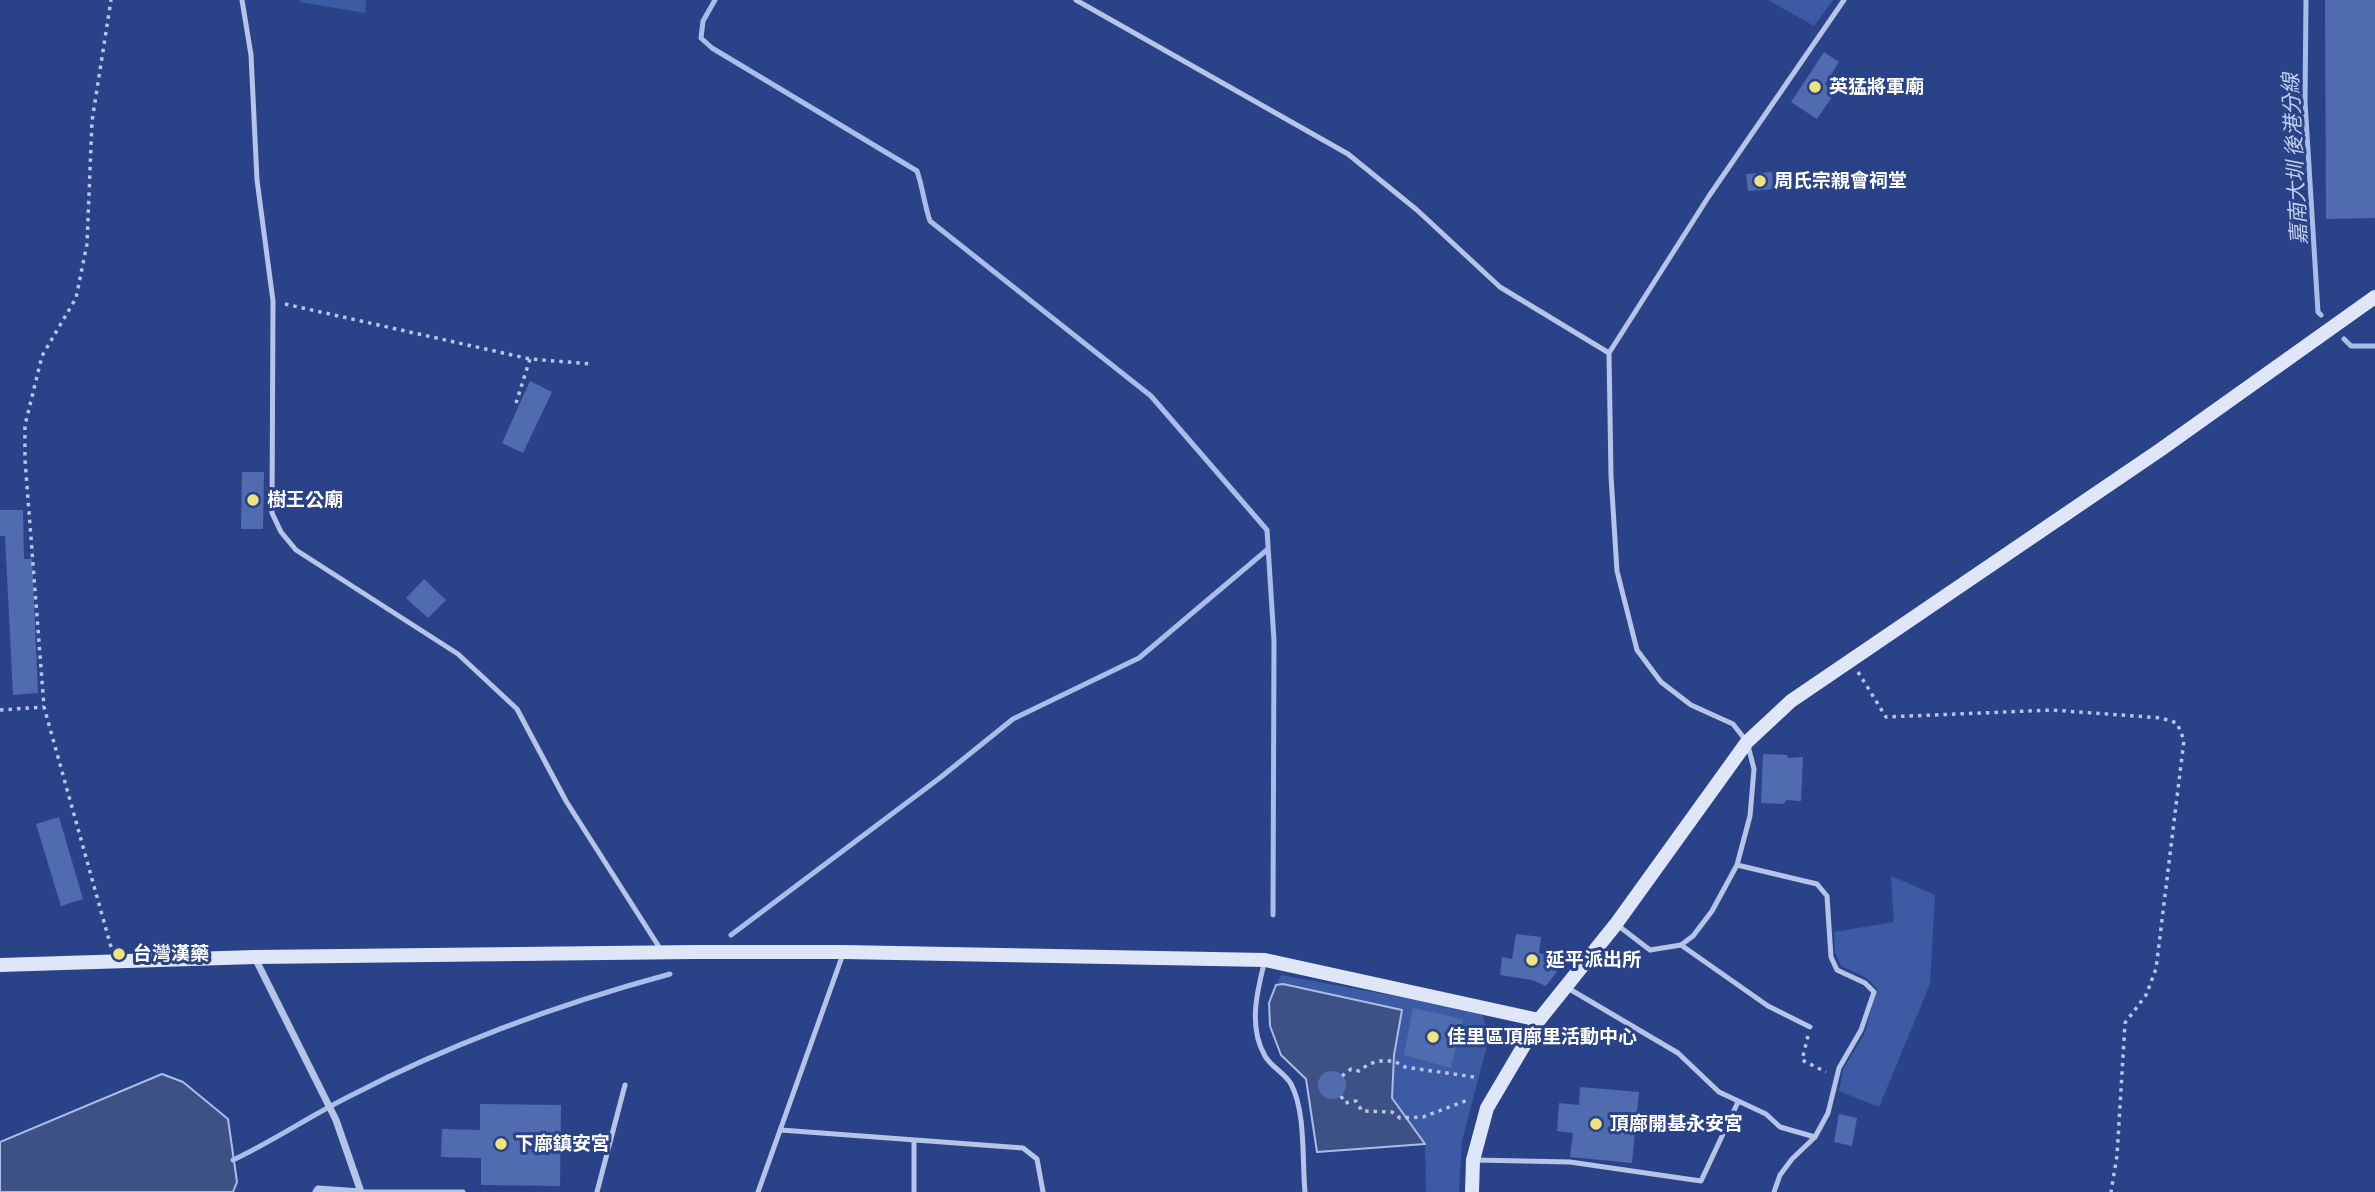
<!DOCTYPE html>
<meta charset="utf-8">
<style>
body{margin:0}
canvas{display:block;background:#294288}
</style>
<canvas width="2375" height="1192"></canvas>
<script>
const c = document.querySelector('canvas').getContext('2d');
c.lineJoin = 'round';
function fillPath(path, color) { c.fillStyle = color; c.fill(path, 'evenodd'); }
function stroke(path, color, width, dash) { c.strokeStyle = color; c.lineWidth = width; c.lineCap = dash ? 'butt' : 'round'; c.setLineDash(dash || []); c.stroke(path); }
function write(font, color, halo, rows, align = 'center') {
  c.font = font + ' Barlow,"Noto Sans TC",sans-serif'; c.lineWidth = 6; c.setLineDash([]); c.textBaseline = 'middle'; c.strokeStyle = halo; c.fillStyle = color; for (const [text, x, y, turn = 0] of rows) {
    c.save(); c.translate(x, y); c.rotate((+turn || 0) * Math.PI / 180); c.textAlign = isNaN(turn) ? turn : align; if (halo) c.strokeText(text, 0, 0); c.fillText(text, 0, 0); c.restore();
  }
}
fillPath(new Path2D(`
 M300,0H366L365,13L300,2Z
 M1768,0H1833L1814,26Z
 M1891,876L1935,895L1930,984L1879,1107L1839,1091L1843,1069L1864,1035L1877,989L1867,978L1841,966L1835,952L1834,932L1894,922Z
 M1281,975L1405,998L1482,1015L1490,1034L1462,1141L1459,1192H1426L1425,1144L1317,1152L1306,1080L1281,1055L1270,1026L1269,1003Z`), '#3d5ba4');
const water = new Path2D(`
 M1283,984L1402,1010L1394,1055L1392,1098L1425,1144L1317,1152L1306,1079L1281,1055L1270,1026L1269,1003L1276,985Z
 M162,1074L183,1082L228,1119L237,1182L233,1192H0V1142Z`);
fillPath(water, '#3e5184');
stroke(water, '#aabde9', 2);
stroke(new Path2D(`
 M715,0L703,21L701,38L712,48L917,171C923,188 924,204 930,221L1151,396L1267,530L1274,641L1273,915
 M2306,0L2305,102L2318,312L2321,315
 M2344,339L2351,346H2375
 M731,935L941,777L1013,719L1139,658L1268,549
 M233,1160C273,1141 310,1116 350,1096C452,1043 559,1004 670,974`), '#aabde9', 5);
fillPath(new Path2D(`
 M2325,0H2375V218L2326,219Z
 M1824,52L1839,62L1825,84L1836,91L1817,119L1791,102Z
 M1772,172L1773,189L1748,191L1746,174Z
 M530,381L552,392L523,453L502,443Z
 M242,472H264L263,529H241Z
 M0,510H23L24,559H32L38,693L13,695L5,536H0Z
 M424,579L446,600L428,618L406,598Z
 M1763,754L1787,755L1788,758L1803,757L1801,801L1786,800L1784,804L1761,803Z
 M59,817L83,899L61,906L36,824Z
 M1516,934L1541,937L1539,953L1565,961L1546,986L1532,980L1500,975L1502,957L1512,959Z
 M1413,1008L1463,1019L1451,1068L1404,1055Z
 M1318 1085a14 14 0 1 1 28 0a14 14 0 1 1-28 0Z
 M1580,1087L1639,1092L1632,1163L1570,1157L1573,1133L1557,1131L1559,1103L1579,1105Z
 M480,1104L561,1105L560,1186L481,1185V1158L441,1157L442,1129L480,1130Z
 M1839,1114L1857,1118L1852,1146L1834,1142Z`), '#516baf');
stroke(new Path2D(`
 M285,304L530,359L592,364
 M516,403L530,359
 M1858,672L1886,717L2052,710L2161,718L2177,723L2184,740L2156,969L2146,995L2125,1023L2117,1156L2111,1192
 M0,710L44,707
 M111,947L44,707L25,460V425L42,356L76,298L87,244L92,121L111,0
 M1808,1036L1802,1060L1826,1072
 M1342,1076L1351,1069L1359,1071L1369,1064L1379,1061H1394L1405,1067L1474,1077
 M1341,1096L1345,1103L1356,1101L1362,1111L1392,1112L1400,1118L1423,1117L1468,1100`), '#b6c4e8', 3.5, [3.5, 5]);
stroke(new Path2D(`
 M242,0L251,55L257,180L273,301L272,513L281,532L296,550L458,654L517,709L566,801L661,950
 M1076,0L1348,154L1417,210L1500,287L1609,353
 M1737,865L1817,884L1827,896L1831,957L1837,970L1865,983L1874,992L1861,1030L1839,1068L1828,1113L1815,1137L1792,1159L1780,1175L1774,1192
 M1616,924L1650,950L1681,945L1693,936L1712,911L1737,865L1750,816L1754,769L1747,742L1733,724L1691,705L1661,682L1637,650L1617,571L1611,476L1609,353L1709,196L1844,0
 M1681,945L1768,1006L1810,1027
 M1265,960C1257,991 1248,1027 1265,1056C1271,1067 1285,1073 1291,1084C1306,1112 1302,1161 1305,1192
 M1566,987L1678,1053L1719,1092L1766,1114L1780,1127L1815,1137
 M781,1130L1023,1148L1037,1159L1043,1192
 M1474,1160L1570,1162L1701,1181L1738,1102
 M361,1192H463
 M597,1192L625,1085
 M758,1192L843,954
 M914,1192V1140`), '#b6c4e8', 5);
stroke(new Path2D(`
 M255,958L336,1120L361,1192L318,1189L316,1192`), '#b6c4e8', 7);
stroke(new Path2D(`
 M0,965L255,957L694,952H843L1265,960L1539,1020
 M1472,1192L1473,1160L1487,1108L1539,1020L1616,924L1747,742L1791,701L2160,450L2375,297`), '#dfe6f8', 14);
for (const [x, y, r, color] of [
 [1815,87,7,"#f0e27c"],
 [1760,181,7,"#f0e27c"],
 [253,500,7,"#f0e27c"],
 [119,954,7,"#f0e27c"],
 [1532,960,7,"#f0e27c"],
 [1433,1037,7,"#f0e27c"],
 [1596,1124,7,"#f0e27c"],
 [501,1144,7,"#f0e27c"]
]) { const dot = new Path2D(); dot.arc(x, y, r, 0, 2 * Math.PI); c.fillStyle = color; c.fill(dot); stroke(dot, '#294288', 2.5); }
write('bold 19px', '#fff', '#294288', [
 ["英猛將軍廟",1829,87],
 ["周氏宗親會祠堂",1774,181],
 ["樹王公廟",267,500],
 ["台灣漢藥",133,954],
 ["延平派出所",1546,960],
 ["佳里區頂廍里活動中心",1447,1037],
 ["頂廍開基永安宮",1610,1124],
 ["下廍鎮安宮",515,1144]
], 'left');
write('italic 21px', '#c1cff0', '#294288', [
 ["嘉南大圳 後港分線",2295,159,-93]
]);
</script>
